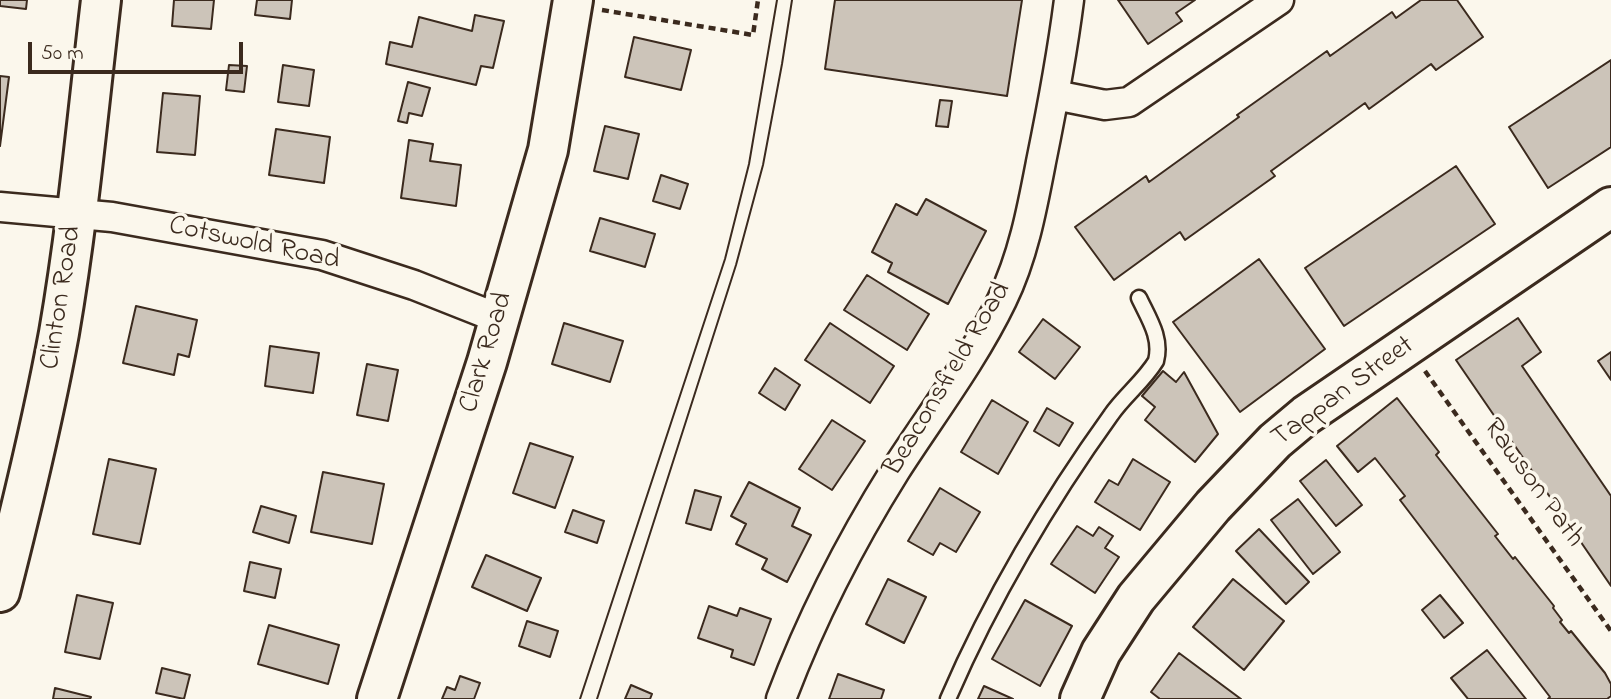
<!DOCTYPE html>
<style>
body{margin:0}
#map{position:relative;width:1611px;height:699px;overflow:hidden;background:#fbf7ec;font-family:"Indie Flower",sans-serif}
canvas{display:block}
.scale{position:absolute;left:28px;top:42px;width:215px;height:32px;box-sizing:border-box;border:4px solid #3b2a1e;border-top:0;padding-left:9px;font-size:21px;line-height:24px;white-space:nowrap;color:#3b2a1e;-webkit-text-stroke:5px #fbf7ec;paint-order:stroke}
</style>
<div id="map">
<canvas width="1611" height="699"></canvas>
<div class="scale">50 m</div>
</div>
<script>
const c = document.querySelector('canvas').getContext('2d');
c.lineJoin = 'round';
function fillPath(path, color) { c.fillStyle = color; c.fill(path, 'evenodd'); }
function stroke(path, color, width, dash) { c.strokeStyle = color; c.lineWidth = width; c.lineCap = dash ? 'butt' : 'round'; c.setLineDash(dash || []); c.stroke(path); }
function write(font, color, halo, rows, align = 'center') {
  c.font = font + ' "Indie Flower",sans-serif'; c.lineWidth = 7; c.setLineDash([]); c.textBaseline = 'middle'; c.strokeStyle = halo; c.fillStyle = color; for (const [text, x, y, turn = 0] of rows) {
    c.save(); c.translate(x, y); c.rotate((+turn || 0) * Math.PI / 180); c.textAlign = isNaN(turn) ? turn : align; if (halo) c.strokeText(text, 0, 0); c.fillText(text, 0, 0); c.restore();
  }
}
const building = new Path2D(`
 M0,0H27L26,9L0,6Z
 M174,0H214L211,29L172,26Z
 M257,0H292L290,19L255,15Z
 M835,0H1022L1007,96L825,69Z
 M1118,0H1195L1176,13L1182,21L1148,44Z
 M1421,0H1457L1483,37L1436,70L1431,64L1369,109L1365,103L1271,171L1275,176L1185,240L1180,232L1114,280L1075,227L1146,176L1149,182L1239,117L1237,115L1327,51L1330,56L1392,12L1396,18Z
 M475,15L504,21L493,68L481,66L476,85L386,64L390,42L412,47L419,17L472,31Z
 M634,37L691,50L681,90L625,77Z
 M1611,60V147L1548,188L1509,127Z
 M229,65L247,66L244,92L226,90Z
 M283,65L314,70L309,106L278,102Z
 M0,76L9,77L0,146Z
 M408,82L430,88L422,116L409,113L407,123L398,121Z
 M163,93L200,96L195,155L157,152Z
 M940,100L952,101L948,127L936,126Z
 M605,126L639,134L628,179L594,171Z
 M276,129L330,137L324,183L269,175Z
 M409,140L433,144L430,161L461,165L456,206L401,198Z
 M1456,166L1495,224L1344,326L1305,268Z
 M661,175L688,184L680,209L653,201Z
 M926,199L986,231L948,304L888,272L892,263L872,252L896,204L917,215Z
 M600,218L655,234L645,267L590,251Z
 M1259,259L1325,349L1240,412L1173,322Z
 M867,275L929,314L907,350L844,310Z
 M136,306L197,320L189,357L178,354L174,375L123,363Z
 M1518,318L1541,352L1522,366L1611,496V586L1456,360Z
 M1043,319L1080,347L1055,379L1019,352Z
 M564,323L623,341L610,382L552,364Z
 M830,323L894,366L870,403L805,360Z
 M270,346L319,353L313,393L265,386Z
 M1611,352V380L1598,361Z
 M367,364L398,370L388,421L357,415Z
 M775,368L800,385L785,410L759,393Z
 M1163,371L1176,382L1184,372L1218,434L1195,462L1145,420L1155,407L1142,396Z
 M1397,398L1439,452L1436,455L1498,534L1495,536L1513,559L1515,557L1554,606L1553,608L1562,620L1560,622L1569,633L1571,631L1605,673L1611,684V696L1607,699H1548L1550,697L1400,500L1405,496L1375,458L1358,472L1337,446Z
 M992,400L1028,422L998,474L961,452Z
 M1047,408L1073,423L1059,446L1034,431Z
 M832,420L865,441L832,490L799,469Z
 M530,443L573,457L555,508L513,493Z
 M109,459L156,469L140,544L93,534Z
 M1133,459L1170,482L1140,530L1095,502L1109,480L1118,485Z
 M1326,460L1362,505L1336,526L1300,481Z
 M323,472L384,484L372,544L311,532Z
 M749,482L800,508L792,526L811,535L787,582L762,569L767,559L736,544L746,524L731,516Z
 M940,488L980,512L956,552L940,543L933,555L908,541Z
 M695,490L721,497L711,530L686,523Z
 M1298,499L1340,552L1313,574L1271,520Z
 M261,506L296,516L289,543L253,532Z
 M573,510L604,521L597,543L565,532Z
 M1077,526L1093,536L1099,527L1113,536L1105,548L1119,557L1095,593L1051,564Z
 M1259,529L1309,582L1286,604L1236,551Z
 M486,555L541,578L527,611L472,587Z
 M250,562L281,569L275,598L244,591Z
 M888,579L926,597L904,643L866,624Z
 M1233,579L1284,621L1244,670L1193,627Z
 M77,595L113,603L100,659L65,652Z
 M1440,595L1463,623L1444,638L1422,610Z
 M1025,600L1072,626L1040,686L992,659Z
 M709,606L737,616L740,608L771,619L754,665L731,657L733,650L698,638Z
 M527,621L558,631L550,657L519,646Z
 M269,625L339,645L328,684L258,664Z
 M1487,650L1526,699H1468L1451,678Z
 M1179,653L1241,699H1160L1151,692Z
 M162,668L190,675L184,699L156,693Z
 M838,674L884,690L881,699H829Z
 M460,676L480,683L474,699H442L447,687L455,690Z
 M631,685L652,694L650,699H625Z
 M984,686L1013,699H978Z
 M55,688L91,697L90,699H53Z`);
fillPath(building, '#ccc4b9');
stroke(building, '#3b2a1e', 2);
const lane = new Path2D(`
 M948,699C990,601 1049,501 1111,415C1124,396 1144,381 1156,361C1162,338 1149,319 1139,298`);
const street = new Path2D(`
 M1055,95L1105,105L1129,102L1279,0
 M0,207L112,217L322,255L414,285L500,319
 M781,699C811,619 850,543 895,471C931,415 973,360 1002,300C1023,257 1032,209 1041,162C1052,108 1062,55 1069,0`);
const secondary = new Path2D(`
 M0,592C22,506 43,420 59,333C78,223 88,111 101,0
 M377,699L487,362L548,150L573,0
 M1080,699L1101,652L1136,598L1213,506L1275,441L1306,415L1611,207`);
stroke(lane, '#3b2a1e', 19);
stroke(street, '#3b2a1e', 33);
stroke(secondary, '#3b2a1e', 44);
stroke(new Path2D(`
 M602,10L753,35L758,0
 M1425,371L1611,631`), '#3b2a1e', 4.5, [7, 5]);
stroke(lane, '#fbf7ec', 14);
stroke(street, '#fbf7ec', 28);
stroke(secondary, '#fbf7ec', 38);
stroke(new Path2D(`
 M580,699L725,259L749,164L777,0
 M597,699L736,265L763,165L782,64L792,0`), '#3b2a1e', 2);
write('28px', '#3b2a1e', '#fbf7ec', [
 ["Cotswold Road",254,245,12],
 ["Clinton Road",63,298,-81],
 ["Clark Road",488,353,-73],
 ["Beaconsfield Road",949,380,-59],
 ["Tappan Street",1344,393,-36],
 ["Rawson Path",1532,484,54]
]);
</script>
